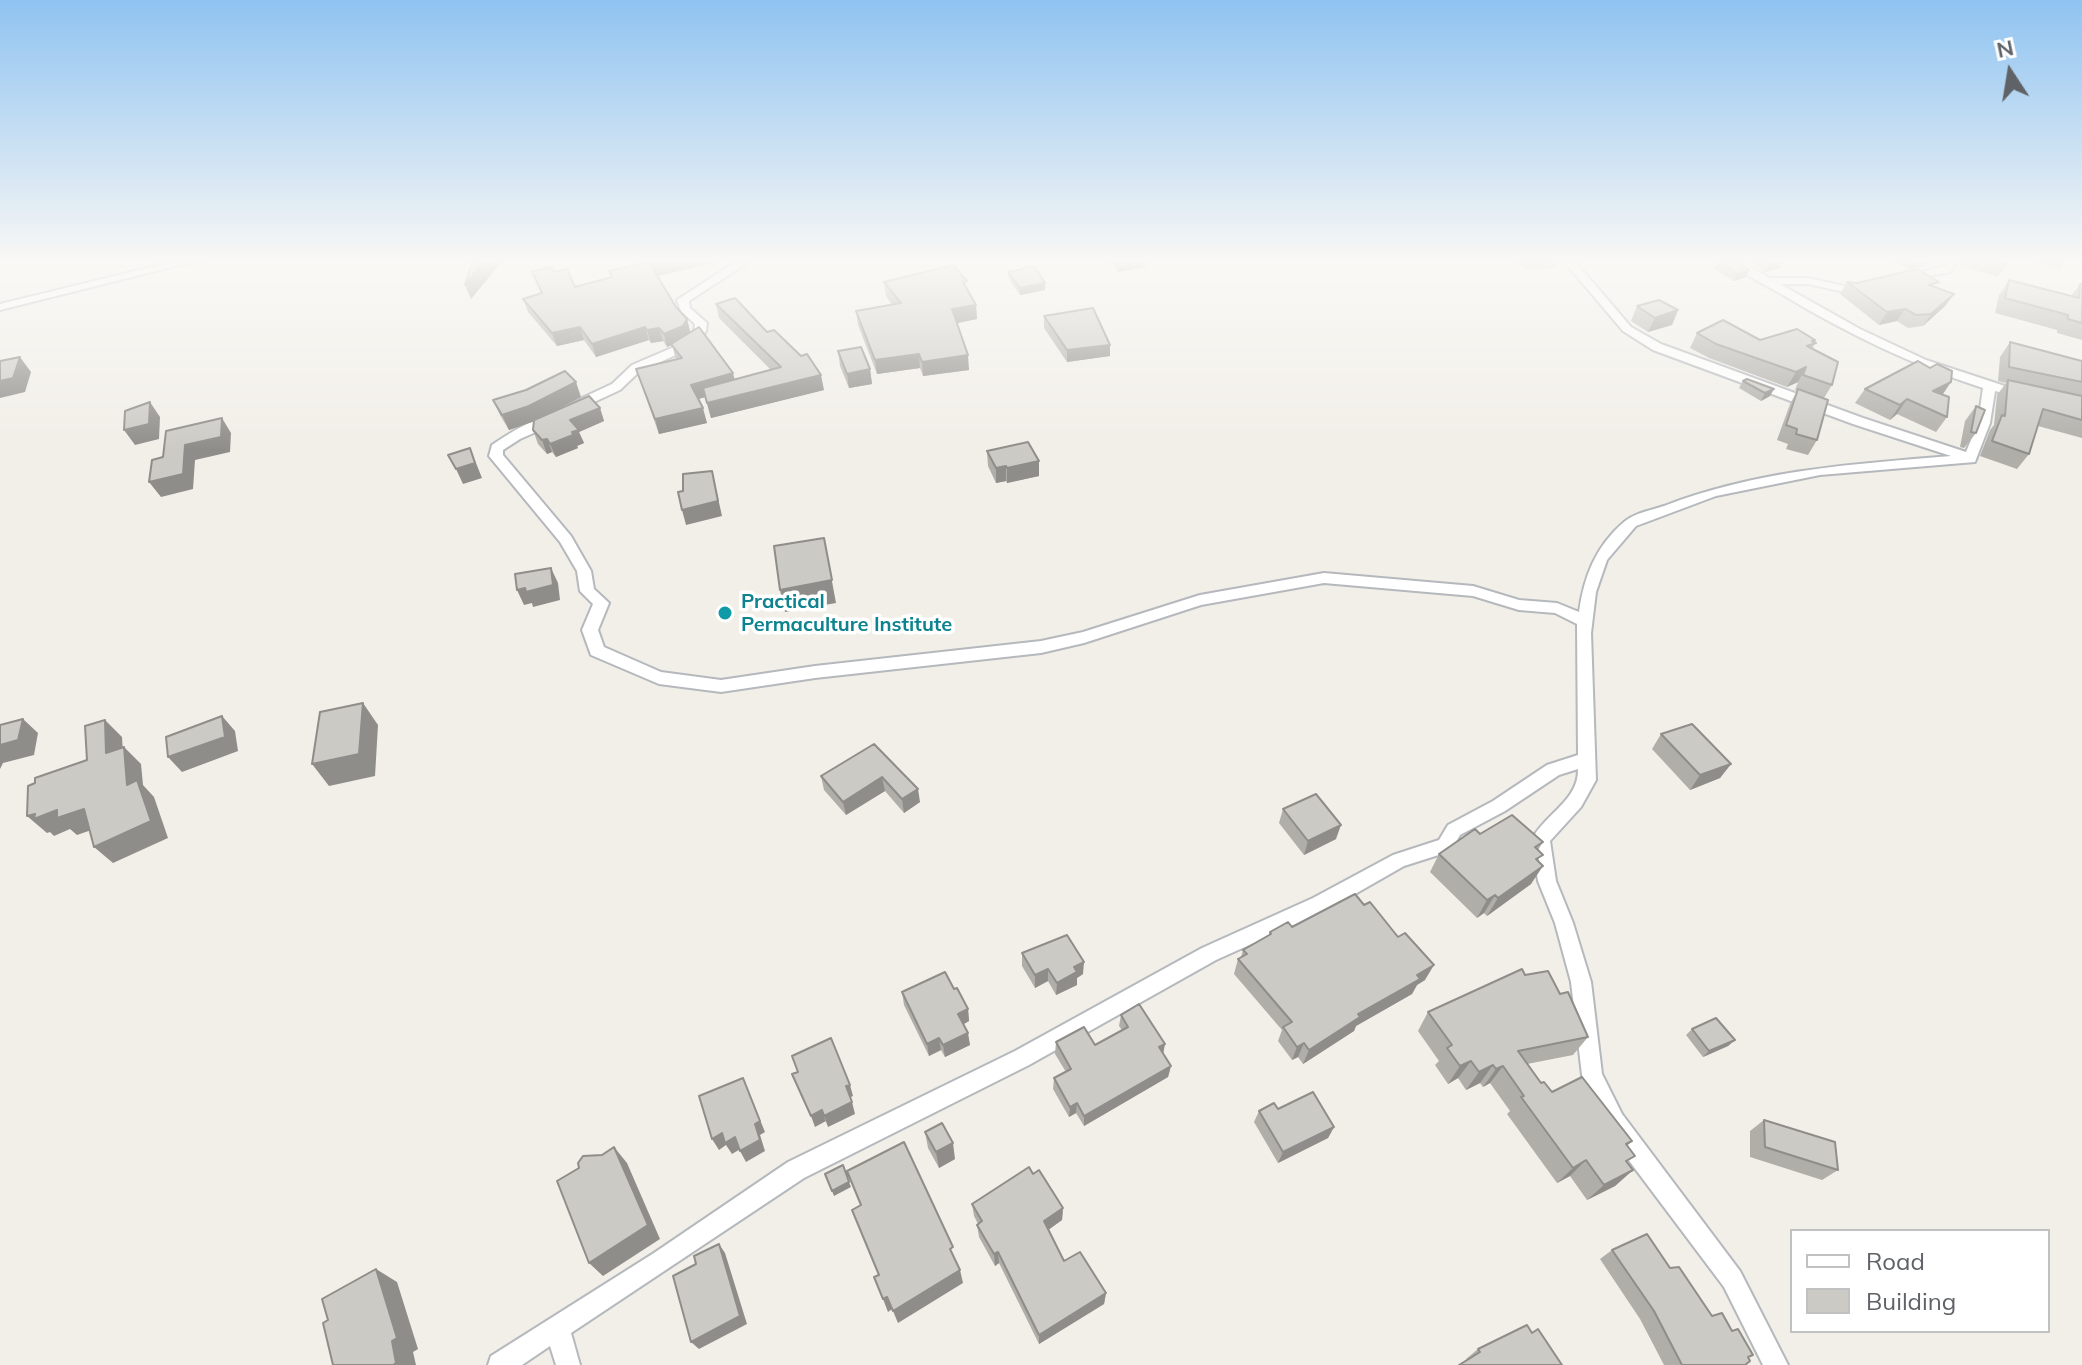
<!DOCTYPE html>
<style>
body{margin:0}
#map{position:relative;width:2082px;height:1365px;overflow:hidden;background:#f1efe8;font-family:Mulish,sans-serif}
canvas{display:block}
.legend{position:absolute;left:1790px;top:1229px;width:260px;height:104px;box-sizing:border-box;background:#fff;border:2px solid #bfc1c3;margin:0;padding:10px 14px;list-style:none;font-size:24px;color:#5f6368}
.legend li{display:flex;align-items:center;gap:16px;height:40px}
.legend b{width:40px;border:2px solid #bfc1c3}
.north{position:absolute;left:1970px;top:32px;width:80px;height:80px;-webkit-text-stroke:6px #fff;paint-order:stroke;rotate:348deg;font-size:22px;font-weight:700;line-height:32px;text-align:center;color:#5f6368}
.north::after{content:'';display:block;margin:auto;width:28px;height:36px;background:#5f6368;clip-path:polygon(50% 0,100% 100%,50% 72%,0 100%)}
</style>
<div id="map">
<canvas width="2082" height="1365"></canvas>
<ul class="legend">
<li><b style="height:10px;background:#fff"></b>Road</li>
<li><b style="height:22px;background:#cccac5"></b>Building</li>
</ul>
<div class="north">N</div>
</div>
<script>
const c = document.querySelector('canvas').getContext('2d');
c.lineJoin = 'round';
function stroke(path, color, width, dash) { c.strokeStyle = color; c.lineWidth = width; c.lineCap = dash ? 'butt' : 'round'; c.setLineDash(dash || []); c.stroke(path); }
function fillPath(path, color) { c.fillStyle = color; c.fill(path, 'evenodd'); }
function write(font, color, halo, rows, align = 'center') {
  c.font = font + ' Mulish,sans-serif'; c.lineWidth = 7; c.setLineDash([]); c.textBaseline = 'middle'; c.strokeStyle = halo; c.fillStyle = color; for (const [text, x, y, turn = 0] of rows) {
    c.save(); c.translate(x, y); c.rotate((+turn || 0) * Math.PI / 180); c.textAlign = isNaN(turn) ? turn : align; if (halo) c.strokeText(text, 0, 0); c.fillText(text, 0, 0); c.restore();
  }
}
const street = new Path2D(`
 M184,259H204L0,310V304Z
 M740,259H753L689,301L690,308L707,323L706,331L696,346L640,371L620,390L577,410H569V404L612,384L632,365L688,341L694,331L695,324L681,311L677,300Z
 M1562,259H1573L1631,327L1661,344L1863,418L1966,452L1978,423L1983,388C1912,365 1846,333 1783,295C1764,284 1742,274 1726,259H1739L1769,278H1808L1849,287L1869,285V289L1849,293L1808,284H1780L1860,329L1926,360L2029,394L2023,398L1995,391L1990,423L1975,462L1820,475L1716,496L1636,526L1607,560L1596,592L1591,633L1596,780L1581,807L1550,841L1556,881L1573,923L1591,982L1602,1074L1622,1114L1740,1271L1788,1365H1763L1724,1287L1606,1130L1585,1082L1582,1075L1571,982L1555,923L1538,881L1532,839C1545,814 1579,800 1578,769L1559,775L1505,811L1460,835L1451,851L1404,866L1327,910L1216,960L1029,1065L804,1178L571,1333L580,1365H556L550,1346L522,1365H488L491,1356L654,1253L788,1162L1015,1051L1202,948L1313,898L1393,855L1439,840L1448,825L1493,801L1547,765L1578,755L1577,624L1555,613L1519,610L1473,596L1324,583L1201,605L1084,643L1041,653L815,678L721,692L659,684L591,655L582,630L593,604L580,591L577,571L560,542L489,456L492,445C509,434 534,416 554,418V424L520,439L503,450V455L571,536L591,571L594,589L609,603L598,630L604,647L661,672L721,680L815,666L1041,641L1083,632L1200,595L1324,573L1473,586L1519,600L1557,603L1579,612C1584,576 1596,546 1624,522C1634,513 1652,510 1664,506C1758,470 1852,464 1951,456L1853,424L1653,350L1623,331Z
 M1947,259H1958L1950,272L1906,280L1900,277L1942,267Z`);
stroke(street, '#b5b8bc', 4);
fillPath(street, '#fff');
fillPath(new Path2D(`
 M636,259H719V262L657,276L676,307L687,319L690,331L735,380L771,370L719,318L716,304L824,390L711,418L705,397L698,399L707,423L659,434L636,369L676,360L672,345L667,347L663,341L651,343L649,340L596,357L584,340L557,346L528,312L523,299L541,293L532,271L554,272L575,287L611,278L609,271L638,264Z
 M1108,259H1146L1145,267L1118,272Z
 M1516,259H1557L1554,268L1526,270Z
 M1747,259H1785L1780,268L1765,272Z
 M1886,259H1937L1922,267L1908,269Z
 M1961,259H2011L1998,277L1958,265Z
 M2024,259H2067L2060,269Z
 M1718,261L1749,270L1746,277L1734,281L1714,269Z
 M1008,272L1045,283V290L1020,295L1009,279Z
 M2009,280L2071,296L2080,284H2082V340L2057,333V330L1995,313L1999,295Z
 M884,282L968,290L976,305L977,319L957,323L969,370L923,376L920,368L877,374L858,325L856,311L892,305L886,296Z
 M1847,282L1936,287L1954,294L1945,306L1923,326L1908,328L1897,321L1879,325L1840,294Z
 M1637,306L1678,310L1672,325L1648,332L1631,321Z
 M1044,316L1110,345V356L1067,362L1044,328Z
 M1697,333L1760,340H1815L1813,349L1832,385L1824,398L1817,440L1808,455L1786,449L1788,444L1777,440L1790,404L1797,391L1795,390L1798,382L1787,387L1709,358L1690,348Z
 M2010,342L2082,361V438L2038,426L2029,454L2017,469L1980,456L1990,430L1994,425L1997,395L2006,383L1998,381L2000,357Z
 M838,351L870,369L872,384L849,388L840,366Z
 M1930,368L1942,395L1947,417L1936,432L1897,414L1890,420L1855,403L1865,389Z
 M1743,381L1770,396L1761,401L1739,388Z
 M581,397L546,415L600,408L604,421L579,432L584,443L577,446L578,448L556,457L552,452L547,454L538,444L533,430L534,421L509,430L500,415L493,400Z
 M1976,406V433L1964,448L1960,447L1965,421Z
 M987,451L1039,476L1007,483L1006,481L996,483L988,466Z
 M1661,734L1731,764L1720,778L1690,790L1652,749Z
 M874,744L920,802L904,813L885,791L846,815L824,790L821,776Z
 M1283,809L1336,839L1304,855L1279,823Z
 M1480,834L1543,842L1538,850L1539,862L1531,884L1487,916L1484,913L1477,918L1430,872L1439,854Z
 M1292,927L1425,980L1417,985L1412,994L1356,1026L1354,1031L1303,1064L1298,1057L1292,1060L1278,1041L1282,1030L1234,974L1238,959L1241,957L1243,950L1268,936L1270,932Z
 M1022,953L1083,974L1077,978V985L1056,995L1048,981L1035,988L1022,966Z
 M1525,975L1560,994L1588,1037L1573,1055L1527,1064L1541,1083L1552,1092L1632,1141L1627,1146V1163L1633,1170L1615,1186L1587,1200L1570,1176L1557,1183L1507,1114L1510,1111L1490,1083L1483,1087L1480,1083L1466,1090L1458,1078L1448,1084L1435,1065L1439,1061L1418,1031L1428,1012Z
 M954,989L968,1009L969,1021L964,1024L970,1045L945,1057L941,1050L929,1056L904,1005L902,992Z
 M1121,1015L1163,1054L1171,1066L1168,1077L1084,1126L1076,1113L1069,1117L1053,1089L1054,1078L1066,1072L1055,1054L1056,1042L1095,1045L1122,1030L1119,1026Z
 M1692,1029L1735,1040L1728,1046L1703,1057L1686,1035Z
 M1278,1109L1334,1127L1328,1138L1278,1163L1254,1122L1259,1111Z
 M1764,1120L1838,1170L1822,1180L1750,1157V1131Z
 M925,1132L955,1159L939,1168L928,1148Z
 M1033,1174L1063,1208L1062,1220L1048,1230L1064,1261L1106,1293L1104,1304L1039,1344L999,1263L995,1266L979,1237L977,1225L978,1224L974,1216L972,1204Z
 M1612,1250L1670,1268L1748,1358L1745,1365H1664L1640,1319L1600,1259Z
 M1532,1333L1467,1360L1466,1359L1478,1349Z`), '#afaea9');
fillPath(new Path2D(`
 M486,259H504L471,299L465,285Z
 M672,259H719V262L653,277L650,264Z
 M1119,259H1146L1145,267L1118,272Z
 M1777,259H1785L1780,268L1765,272L1771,261Z
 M1914,259H1937L1922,267L1908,269Z
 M1749,270L1746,277L1734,281L1737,274Z
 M1045,283V290L1020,295V288Z
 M1954,294L1945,306L1923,326L1931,314Z
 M976,305L977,319L953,324L952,309Z
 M1905,309L1897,321L1879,325L1887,312Z
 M1678,310L1672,325L1648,332L1655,318Z
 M687,319L690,331L686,339L667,347L664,334Z
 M580,327L584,340L557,346L552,333Z
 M645,327L649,340L596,357L592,344Z
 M659,328L663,341L651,343L647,330Z
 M1110,345V356L1067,362V350Z
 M919,354L920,368L877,374L875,360Z
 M968,355L969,370L923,376L922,362Z
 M20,357L31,372L25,392L0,398V381Z
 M1806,367L1798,382L1787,387L1796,372Z
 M870,369L872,384L849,388L847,374Z
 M733,373L737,388L695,400L691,385Z
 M821,375L824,390L711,418L707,403Z
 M576,382L581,397L535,421L509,430L502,415Z
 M1951,382L1941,397L1933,391Z
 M1774,389L1770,396L1761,401L1765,393Z
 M1907,399L1897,414L1890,420L1900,405Z
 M150,402L160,417L159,439L135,445L124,430Z
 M600,408L604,421L579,432L584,443L577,446L578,448L556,457L550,444L570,420Z
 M703,408L707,423L659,434L655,419Z
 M222,418L231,433L230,452L195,460L193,489L161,497L149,482L185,445Z
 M547,439L552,452L547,454L542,440Z
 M470,448L482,478L463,484L456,469Z
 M1039,461V476L1007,483V468Z
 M1006,466V481L996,483V468Z
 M712,471L722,516L686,525L682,510Z
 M824,538L836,603L785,612L780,590Z
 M551,568L558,583L560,600L533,607L532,603L524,605L517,590Z
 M363,703L378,725L375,776L329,786L312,764Z
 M222,716L235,731L238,751L182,772L168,757Z
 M23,719L38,733L34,755L3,763L0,769V745Z
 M105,720L122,737L124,770L106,753Z
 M124,747L141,764L143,785L154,797L168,838L113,863L94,847L127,785Z
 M1731,764L1720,778L1690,790L1700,775Z
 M882,777L885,791L846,815L843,802Z
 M918,789L920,802L904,813L902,799Z
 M84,809L103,826L77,835L70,829L54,836L50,832L47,833L27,816L35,814L57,810Z
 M1341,825L1336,839L1304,855L1308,841Z
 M1543,866L1531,884L1487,916L1498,898Z
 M1495,895L1484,913L1477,918L1487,900Z
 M1084,962L1083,974L1077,978V985L1056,995L1057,983L1074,967Z
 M1434,965L1425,980L1417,985L1412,994L1356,1026L1354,1031L1303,1064L1309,1050L1358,1014L1417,975Z
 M1048,969V981L1035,988V975Z
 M968,1009L969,1021L960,1026L958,1014Z
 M968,1033L970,1045L945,1057L943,1045Z
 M939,1038L941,1050L929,1056L927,1044Z
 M1735,1040L1728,1046L1703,1057L1709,1051Z
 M1304,1043L1298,1057L1292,1060L1297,1047Z
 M1165,1044L1163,1055L1159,1047Z
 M1471,1061L1458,1078L1448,1084L1460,1066Z
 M1493,1065L1480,1083L1466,1090L1479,1072Z
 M1171,1066L1168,1077L1084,1126V1116Z
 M1503,1066L1490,1083L1483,1087L1496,1069Z
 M743,1078L765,1132L760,1135L765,1151L746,1162L740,1151L755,1124Z
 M850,1085L853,1096L849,1098L846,1086Z
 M852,1102L855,1114L828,1127L824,1116Z
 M1077,1103L1076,1113L1069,1117L1070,1107Z
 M822,1110L826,1121L815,1127L811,1116Z
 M1334,1127L1328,1138L1278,1163L1283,1152Z
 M722,1133L735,1137L742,1148L732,1154L726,1145L719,1150L712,1139Z
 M953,1143L955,1159L939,1168L936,1152Z
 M614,1147L627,1163L660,1239L603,1276L589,1263Z
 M1586,1160L1570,1176L1557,1183L1573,1168Z
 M1633,1170L1615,1186L1587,1200L1604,1185Z
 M849,1182L851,1187L834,1196L832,1191Z
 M1063,1208L1062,1220L1044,1233V1221Z
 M719,1244L725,1253L747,1324L699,1349L691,1342Z
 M998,1252L999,1263L995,1266L994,1254Z
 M376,1269L397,1282L418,1349L413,1352L416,1365H393Z
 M960,1270L963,1283L898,1323L893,1311Z
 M1106,1293L1104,1304L1039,1344V1335Z
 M887,1297L892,1309L888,1312L883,1299Z`), '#8f8d8a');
const building = new Path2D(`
 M473,259H486L465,285Z
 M644,259H672L650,264L676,307L687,319L683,326L664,334L659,328L647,330L645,327L592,344L580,327L552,333L523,299L542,293L532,271L551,267L554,272L567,269L575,287L612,277L609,271L647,262Z
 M1726,259H1734L1749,270L1737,274L1718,261Z
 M1994,259H2009L2007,263Z
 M953,265L967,281L963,282L976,305L952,309L968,355L922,362L919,354L875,360L856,311L901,303L884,282Z
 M1034,266L1045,283L1020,288L1008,272Z
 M1917,269L1939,282L1929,285L1954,294L1931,314L1916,315L1905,309L1887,312L1847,282L1857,283Z
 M2009,280L2079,298L2080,284H2082V323L2068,319V315L2005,298Z
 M735,298L767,332L774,330L801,356L807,354L821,375L707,403L703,388L781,367L716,304Z
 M1659,300L1678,310L1655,318L1637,306Z
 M1093,308L1110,345L1067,350L1044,316Z
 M1723,320L1760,340L1797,329L1815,340L1812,341L1816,343L1807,346L1838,362L1832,385L1803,375L1806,367L1796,372L1716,344L1697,333Z
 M699,327L733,373L691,385L703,408L655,419L636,369L682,358L671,344Z
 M2010,342L2082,361V382L2009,367Z
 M861,347L870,369L847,374L838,351Z
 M20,357L13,378L0,381V361Z
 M1918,361L1930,368L1937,364L1952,371L1951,382L1933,391L1949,397L1947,417L1907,399L1900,405L1865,389Z
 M565,371L576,382L529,406L502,415L493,400L526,390Z
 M1747,379L1774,389L1765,393L1743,381Z
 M2008,380L2082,396V420L2043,409L2029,454L1992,441L2002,415L2005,416Z
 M1798,389L1828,400L1817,440L1796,434L1797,429L1786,425Z
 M589,396L600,408L570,420L579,430L572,432L573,435L550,444L547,439L542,440L533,430L534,420Z
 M150,402L149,424L124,430L125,411Z
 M1976,406L1985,410L1976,433L1971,432Z
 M222,418L221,437L185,445L183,474L149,482L152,460L163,457L166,431Z
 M1028,442L1039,461L1007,468L1006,466L996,468L987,451Z
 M470,448L475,463L456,469L448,455Z
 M712,471L718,501L682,510L678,492L683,491V474Z
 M824,538L832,580L780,590L774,546Z
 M551,568L553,585L526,592L525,588L517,590L515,574Z
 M363,703L359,754L312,764L320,712Z
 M222,716L225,737L168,757L166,737Z
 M23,719L18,740L0,745V725Z
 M105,720L106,753L124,747L127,785L137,780L151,821L94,847L84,809L57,818V810L34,819L35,814L27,816L28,786L35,783V778L87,760L85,726Z
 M1692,724L1731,764L1700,775L1661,734Z
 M874,744L918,789L902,799L882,777L843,802L821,776Z
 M1316,794L1341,825L1308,841L1283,809Z
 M1512,815L1543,842L1535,847L1543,855L1536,859L1543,866L1498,898L1495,895L1487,900L1439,854L1475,829L1480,834Z
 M1355,894L1364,905L1370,902L1398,937L1405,933L1434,965L1417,975L1420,979L1358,1014L1360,1017L1309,1050L1304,1043L1297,1047L1283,1027L1292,1022L1238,959L1247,954L1243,950L1271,934L1270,932L1288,922L1292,927Z
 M1067,935L1084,962L1074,967L1077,972L1057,983L1048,969L1035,975L1022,953Z
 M1522,969L1525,975L1548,971L1560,994L1568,992L1588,1037L1518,1051L1541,1083L1544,1082L1552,1092L1582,1077L1632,1141L1626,1144L1635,1156L1626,1161L1633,1170L1604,1185L1586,1160L1573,1168L1521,1097L1524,1096L1503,1066L1496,1069L1493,1065L1479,1072L1471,1061L1460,1066L1447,1048L1452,1045L1428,1012Z
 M945,972L954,989L957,988L968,1009L958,1014L968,1033L943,1045L939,1038L927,1044L902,992Z
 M1139,1004L1165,1044L1159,1047L1171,1066L1084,1116L1077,1103L1070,1107L1054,1078L1071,1069L1056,1042L1084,1027L1095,1045L1128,1027L1121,1015Z
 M1716,1018L1735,1040L1709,1051L1692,1029Z
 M831,1038L850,1085L846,1086L852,1102L824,1116L822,1110L811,1116L792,1074L798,1072L792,1056Z
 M743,1078L760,1121L755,1124L760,1140L740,1151L735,1137L725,1143L722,1133L712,1139L699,1096Z
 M1313,1092L1334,1127L1283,1152L1259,1111L1274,1103L1278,1109Z
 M1764,1120L1835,1142L1838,1170L1765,1147Z
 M942,1123L953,1143L936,1152L925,1132Z
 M904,1142L953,1247L950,1249L960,1270L893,1311L887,1297L883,1299L874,1277L879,1275L852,1210L861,1205L847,1171Z
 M614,1147L648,1225L589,1263L557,1181L579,1168L578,1163L583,1156L602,1155Z
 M843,1165L849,1182L832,1191L825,1174Z
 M1029,1167L1033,1174L1039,1170L1063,1208L1044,1221L1064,1261L1080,1252L1106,1293L1039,1335L998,1252L994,1254L977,1225L982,1221L972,1204Z
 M1647,1234L1670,1268L1679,1267L1712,1316L1722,1313L1732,1331L1738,1329L1753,1355L1748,1357L1750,1361L1745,1365H1682L1654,1311L1612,1250Z
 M719,1244L740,1316L691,1342L673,1276L696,1264L694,1256Z
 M376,1269L397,1338L392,1341L396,1363L393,1365H333L323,1323L328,1320L322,1299Z
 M1527,1325L1532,1333L1538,1329L1562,1365H1459L1480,1352L1478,1349Z`);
fillPath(building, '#cccac5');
stroke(building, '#8f8d8a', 2);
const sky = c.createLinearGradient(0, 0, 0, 450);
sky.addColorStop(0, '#8fc3f1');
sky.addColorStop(0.58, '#f9f8f5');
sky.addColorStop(1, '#f9f8f500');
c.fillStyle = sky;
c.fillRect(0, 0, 2082, 450);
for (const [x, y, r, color] of [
 [725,613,8,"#0f9aa8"]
]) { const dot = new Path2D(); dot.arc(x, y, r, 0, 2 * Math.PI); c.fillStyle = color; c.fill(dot); stroke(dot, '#fff', 3); }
write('bold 20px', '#0d838f', '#fff', [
 ["Practical",741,602],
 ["Permaculture Institute",741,625]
], 'left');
</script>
